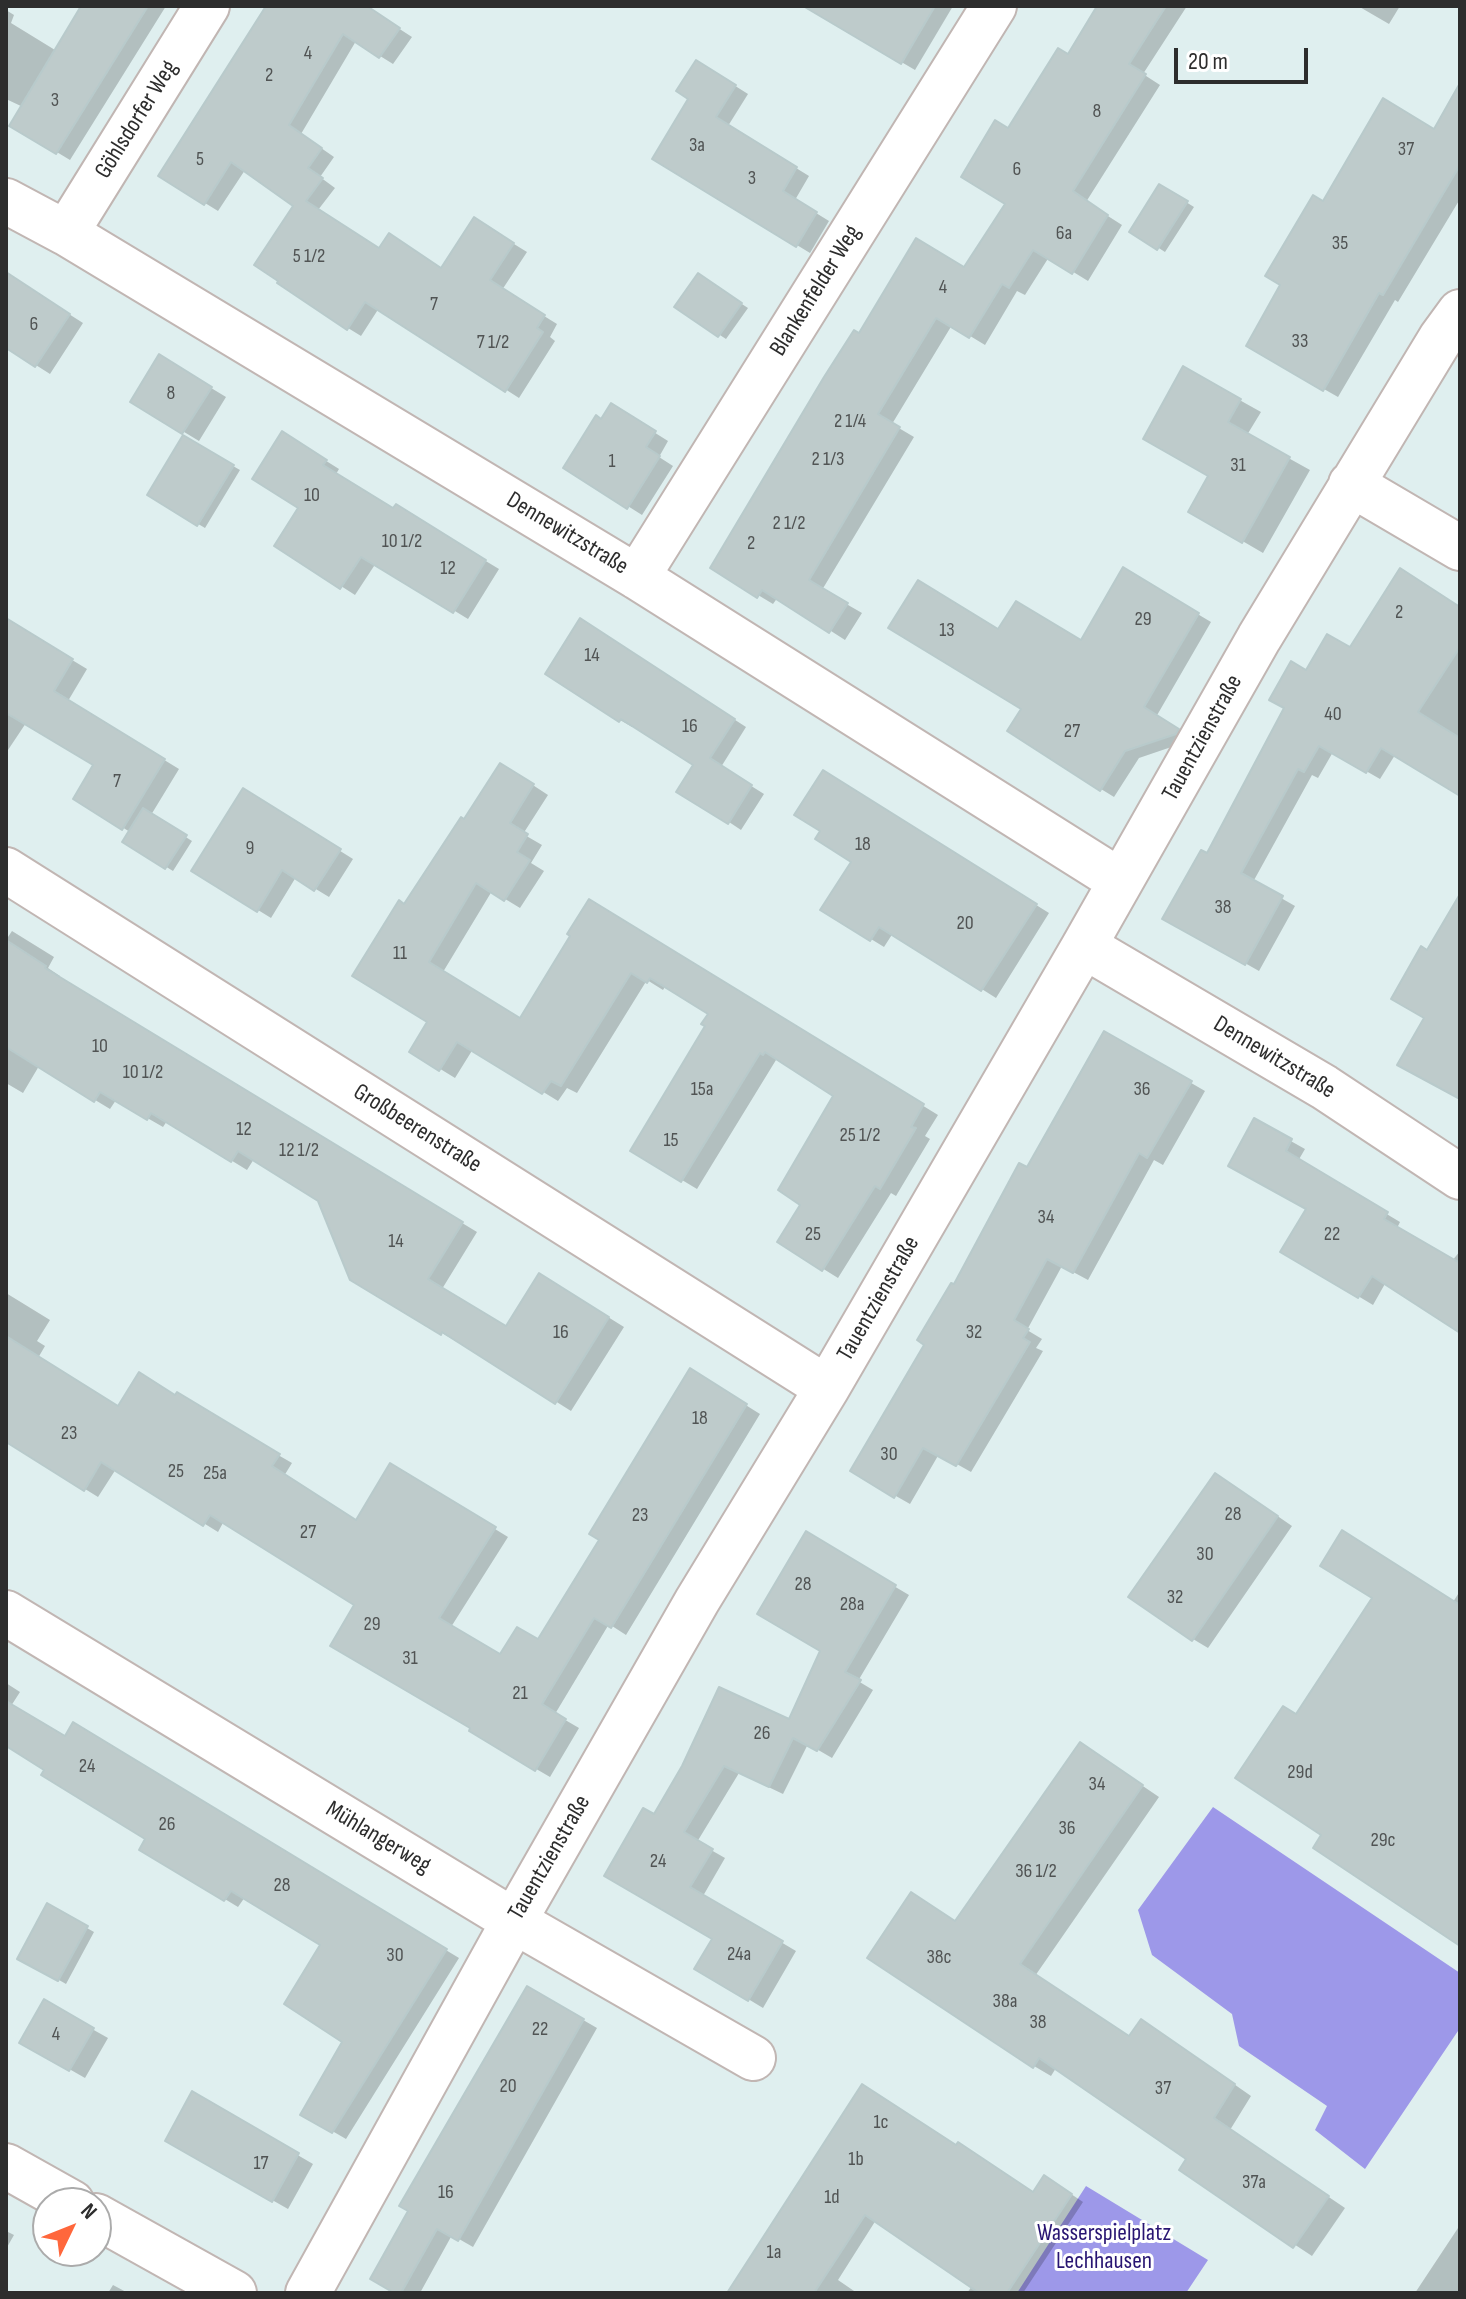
<!DOCTYPE html>
<meta charset="utf-8">
<style>
body{margin:0}
#map{position:relative;width:1466px;height:2299px;overflow:hidden;background:#dfefef;font-family:"Sofia Sans Condensed",sans-serif}
canvas{display:block}
.frame{position:absolute;inset:0;border:8px solid #2d2d2d;pointer-events:none}
.north{position:absolute;left:32px;top:2187px;width:80px;height:80px;box-sizing:border-box;background:#fff;border:2px solid #ababab;border-radius:50%;rotate:47deg;font-size:22px;font-weight:700;line-height:32px;text-align:center;color:#2d2d2d}
.north::after{content:'';display:block;margin:auto;width:28px;height:36px;background:#ff673c;clip-path:polygon(50% 0,100% 100%,50% 72%,0 100%)}
.scale{position:absolute;left:1174px;top:48px;width:134px;height:36px;box-sizing:border-box;border:4px solid #2d2d2d;border-top:0;padding-left:10px;font-size:24px;line-height:28px;white-space:nowrap;color:#2d2d2d;-webkit-text-stroke:6px #fff;paint-order:stroke}
</style>
<div id="map">
<canvas width="1466" height="2299"></canvas>
<div class="frame"></div>
<div class="north">N</div>
<div class="scale">20 m</div>
</div>
<script>
const c = document.querySelector('canvas').getContext('2d');
c.lineJoin = 'round';
function fillPath(path, color) { c.fillStyle = color; c.fill(path, 'evenodd'); }
function stroke(path, color, width, dash) { c.strokeStyle = color; c.lineWidth = width; c.lineCap = dash ? 'butt' : 'round'; c.setLineDash(dash || []); c.stroke(path); }
function write(font, color, halo, rows, align = 'center') {
  c.font = font + ' "Sofia Sans Condensed",sans-serif'; c.lineWidth = 6; c.setLineDash([]); c.textBaseline = 'middle'; c.strokeStyle = halo; c.fillStyle = color; for (const [text, x, y, turn = 0] of rows) {
    c.save(); c.translate(x, y); c.rotate((+turn || 0) * Math.PI / 180); c.textAlign = isNaN(turn) ? turn : align; if (halo) c.strokeText(text, 0, 0); c.fillText(text, 0, 0); c.restore();
  }
}
fillPath(new Path2D(`
 M1213,1807L1460,1973V2028L1365,2169L1315,2130L1327,2106L1239,2046L1232,2014L1152,1955L1138,1910Z
 M1086,2186L1208,2260L1186,2293H1017Z`), '#9d98e9');
fillPath(new Path2D(`
 M83,6H166L70,160L12,125L23,107L6,99V10L14,15L11,23L55,50Z
 M268,6H364L412,37L393,64L356,41L301,134L334,157L320,177L335,188L318,210L380,250L443,270L488,228L527,252L502,290L557,324L550,337L555,341L519,398L379,308L361,336L348,328L295,206L245,170L218,211L205,203Z
 M829,6H953L915,70L823,16Z
 M1100,6H1187L1143,74L1160,85L1086,202L1122,225L1088,281L1049,257L1025,295L1017,291L985,345L952,325L892,424L914,437L822,590L862,613L845,640L778,597L773,604L713,568L859,336L965,270L1007,203L1009,131L1069,57Z
 M1358,6H1400L1389,24Z
 M710,70L748,94L728,126L809,176L795,200L829,221L810,253L654,158Z
 M1460,102V199L1398,302L1395,300L1338,397L1248,346L1323,204L1435,131Z
 M1160,186L1194,207L1165,252L1132,231Z
 M6,274L83,323L50,374L6,346Z
 M705,280L748,308L726,339L677,307Z
 M160,357L226,397L199,441L133,401Z
 M1184,369L1261,412L1247,435L1310,470L1263,553L1191,511L1211,475Z
 M625,414L668,441L659,457L673,466L642,515L566,467L602,421Z
 M184,438L240,470L205,528L149,495Z
 M296,442L339,469L336,474L394,510L396,507L499,569L468,619L376,563L355,595L277,545L301,507Z
 M1137,578L1211,622L1156,717L1191,738L1189,741L1139,758L1114,797L1101,789L1024,709L999,631L1081,643Z
 M1460,608V793L1395,755L1380,779L1333,752L1318,778L1312,775L1253,882L1295,906L1259,971L1165,918L1208,856L1307,672L1351,650Z
 M6,620L87,669L68,701L179,769L151,815L192,841L173,871L124,841L130,832L75,798L96,765L26,723L6,753Z
 M593,628L746,727L721,767L764,794L741,830L729,822L696,764L634,725L632,727L620,720Z
 M516,774L548,795L523,834L542,845L531,863L544,871L520,908L492,891L443,972L520,1020L605,910L938,1115L925,1136L930,1139L896,1196L891,1193L838,1278L780,1242L803,1204L836,1096L781,1060H776L697,1189L632,1150L708,1025L710,1013L666,985L663,990L647,980L577,1093L567,1088L558,1101L473,1049L455,1078L411,1051L430,1021L405,906L465,821Z
 M837,781L1049,913L996,998L893,933L884,947L871,939Z
 M257,799L353,859L329,897L296,877L271,918L258,910Z
 M12,931L54,957L48,968L60,976L59,979L477,1232L442,1289L507,1328L555,1284L624,1327L571,1411L458,1340L457,1342L352,1279L320,1200L254,1159L247,1170L167,1121L163,1127L116,1100L110,1109L39,1066L23,1093L6,1083V940Z
 M1105,1033L1205,1091L1163,1165L1154,1160L1088,1280L1062,1266L1027,1330L1042,1339L1036,1348L1043,1351L971,1472L939,1454L910,1504L852,1471L927,1344L954,1287L1028,1169Z
 M1255,1121L1305,1149L1298,1161L1400,1222L1397,1228L1452,1261L1460,1251V1331L1386,1282L1373,1305L1283,1251L1308,1208Z
 M6,1293L50,1320L37,1341L45,1346L38,1358L119,1409L139,1375L292,1463L284,1476L357,1522L391,1465L508,1537L451,1627L501,1657L539,1642L704,1379L760,1414L626,1635L609,1624L555,1714L579,1728L550,1777L471,1731L473,1728L357,1604L224,1521L218,1532L116,1469L98,1497L6,1440Z
 M1231,1484L1292,1526L1208,1648L1193,1639Z
 M806,1534L909,1595L858,1681L873,1690L832,1758L808,1744L783,1794L739,1773L697,1842L725,1858L703,1896L796,1951L763,2008L697,1968L715,1939L655,1817L683,1767L790,1722L823,1650Z
 M1460,1591V1943L1324,1834L1297,1716L1453,1602Z
 M6,1683L20,1692L11,1706L66,1739L74,1725L459,1958L346,2139L303,2114L345,2041L323,1944L245,1897L238,1907L142,1849L148,1838L6,1744Z
 M1081,1744L1159,1797L1035,1976L1130,2037L1158,2031L1251,2096L1230,2130L1345,2208L1312,2256L1182,2170L1189,2159L1056,2068L1051,2076L1034,2066L956,1923Z
 M48,1906L94,1932L66,1984L19,1957Z
 M528,1988L597,2028L473,2247L452,2235L420,2293H398Z
 M44,2002L108,2038L85,2078L22,2042Z
 M193,2094L313,2164L288,2209L168,2141Z
 M957,2147L1034,2194L1056,2184L1083,2202L1023,2293H967L972,2286L876,2220L838,2280L857,2293H728Z
 M1460,2225V2293H1415Z
 M6,2231L14,2235L6,2249Z
 M113,2285L128,2293H108Z`), '#0003');
const building = new Path2D(`
 M81,6H148L56,154L9,126Z
 M266,6H367L400,28L379,58L343,34L289,125L322,148L308,168L323,178L306,201L379,248L389,233L441,268L474,217L514,243L490,280L545,315L537,328L543,332L505,392L365,302L347,330L277,283L278,281L254,265L293,206L231,162L204,205L158,176Z
 M803,6H935L901,64Z
 M1097,6H1166L1129,64L1146,74L1073,191L1108,215L1072,274L1033,250L1009,288L1002,284L969,338L936,318L878,414L900,427L809,580L848,603L829,633L762,590L757,598L710,568L824,377L854,330L859,333L916,238L964,267L1005,204L961,177L995,120L1008,128L1058,48L1068,54Z
 M696,60L736,85L716,117L797,167L783,191L817,212L796,247L652,159L688,99L676,91Z
 M1460,83V165L1383,295L1379,293L1323,391L1246,346L1280,285L1265,276L1313,195L1323,201L1383,98L1434,129Z
 M1159,184L1188,201L1157,250L1129,232Z
 M6,272L70,314L35,367L6,348Z
 M698,273L742,303L718,337L674,307Z
 M159,354L212,387L182,434L130,402Z
 M1183,366L1241,399L1228,422L1290,457L1242,543L1188,512L1208,476L1143,439Z
 M611,403L656,431L646,447L660,456L627,509L563,468L596,415L601,419Z
 M282,431L327,460L323,465L393,508L396,504L486,560L453,613L361,557L340,589L274,546L298,508L252,479Z
 M183,435L234,465L197,526L147,495Z
 M1123,567L1199,613L1144,707L1179,729L1176,734L1125,751L1100,791L1007,731L1021,709L888,628L918,580L998,629L1016,601L1081,640Z
 M1400,568L1460,607V647L1418,712L1460,738V796L1381,748L1366,773L1319,746L1304,772L1298,769L1241,873L1283,896L1245,965L1162,919L1201,850L1207,853L1284,708L1269,700L1291,661L1306,670L1327,634L1350,647Z
 M6,618L73,659L54,691L165,759L122,830L73,799L93,765L6,713Z
 M580,618L735,719L710,758L752,785L728,824L676,792L693,765L621,719L619,722L545,674Z
 M500,763L534,784L510,823L528,834L517,852L530,860L504,901L476,883L429,962L520,1018L570,936L567,934L589,899L924,1104L911,1127L916,1128L880,1189L875,1186L822,1271L777,1242L800,1205L778,1190L833,1096L765,1052L763,1055L760,1053L681,1182L630,1151L705,1026L701,1024L708,1014L650,978L647,983L631,973L561,1086L551,1081L542,1094L457,1042L439,1071L409,1052L427,1022L352,976L399,900L404,904L461,817L464,819Z
 M823,770L1037,904L981,991L879,927L870,941L820,910L851,862L815,839L820,831L794,815Z
 M243,788L341,849L314,891L282,870L257,912L191,871Z
 M143,808L187,835L165,869L122,842Z
 M1460,894V1099L1397,1065L1424,1018L1391,999L1421,946L1427,950Z
 M6,940L46,966L45,968L463,1222L428,1279L506,1326L539,1273L609,1317L555,1404L442,1332L441,1335L350,1280L318,1201L238,1151L231,1162L151,1113L147,1120L100,1092L94,1102L6,1047Z
 M1104,1031L1192,1081L1147,1158L1139,1153L1073,1273L1047,1259L1014,1320L1029,1329L1023,1338L1030,1342L956,1466L923,1448L894,1498L850,1471L924,1345L917,1340L951,1283L954,1284L1019,1163L1027,1167Z
 M1254,1118L1292,1139L1286,1151L1388,1212L1384,1219L1460,1263V1333L1372,1276L1358,1298L1280,1252L1306,1209L1228,1166Z
 M6,1336L118,1406L139,1372L175,1395L177,1392L280,1454L272,1466L356,1520L390,1463L496,1527L439,1618L500,1654L517,1627L538,1639L599,1540L589,1534L690,1368L747,1404L611,1628L594,1618L542,1704L566,1719L535,1771L469,1731L470,1728L330,1646L354,1605L210,1515L203,1526L101,1462L84,1491L6,1442Z
 M1215,1473L1278,1516L1192,1641L1128,1597Z
 M1342,1530L1460,1605V1946L1313,1848L1321,1835L1235,1778L1283,1706L1296,1714L1372,1598L1320,1566Z
 M806,1531L896,1585L845,1672L861,1680L817,1751L793,1738L769,1787L724,1766L684,1832L713,1849L690,1887L783,1941L748,2001L694,1969L712,1939L604,1876L643,1808L654,1814L682,1766L719,1687L789,1719L820,1651L757,1614Z
 M6,1701L65,1736L73,1722L447,1949L332,2133L300,2115L342,2042L284,2004L320,1945L231,1891L224,1901L139,1850L145,1839L41,1775L44,1770L6,1746Z
 M1080,1742L1143,1785L1020,1964L1129,2036L1141,2019L1235,2084L1214,2118L1329,2196L1293,2248L1179,2170L1186,2159L1039,2058L1033,2068L867,1958L911,1892L955,1921Z
 M47,1903L88,1926L58,1981L17,1959Z
 M527,1986L584,2019L458,2241L437,2229L401,2293H394L370,2279L408,2211L399,2206Z
 M44,1999L94,2028L69,2071L19,2043Z
 M862,2084L956,2145L958,2142L1033,2192L1044,2175L1072,2194L1007,2293H979L865,2215L814,2293H727Z
 M192,2091L299,2153L272,2202L165,2141Z`);
fillPath(building, '#becbcb');
stroke(building, '#b8cacb', 2);
const minor = new Path2D(`
 M6,201L66,233L637,577L1120,881
 M66,233L207,6
 M1351,484L1460,548
 M637,577L994,6
 M6,870L827,1388
 M1084,946L1324,1087L1460,1177
 M6,1613L514,1921L753,2058
 M6,2166L72,2203
 M96,2216L234,2293
 M308,2293L514,1921L697,1601L827,1388L1084,946L1259,638L1441,338L1460,312`);
stroke(minor, '#c1b6b3', 48);
stroke(minor, '#fff', 44);
write('20px', '#515454', null, [
 ["4",308,54],
 ["2",269,76],
 ["3",55,101],
 ["8",1097,112],
 ["3a",697,146],
 ["37",1406,150],
 ["5",200,160],
 ["6",1017,170],
 ["3",752,179],
 ["6a",1064,234],
 ["35",1340,244],
 ["5 1/2",309,257],
 ["4",943,288],
 ["7",434,305],
 ["6",34,325],
 ["33",1300,342],
 ["7 1/2",493,343],
 ["8",171,394],
 ["2 1/4",850,422],
 ["2 1/3",828,460],
 ["1",612,462],
 ["31",1238,466],
 ["10",312,496],
 ["2 1/2",789,524],
 ["10 1/2",402,542],
 ["2",751,544],
 ["12",448,569],
 ["2",1399,613],
 ["29",1143,620],
 ["13",947,631],
 ["14",592,656],
 ["40",1333,715],
 ["16",690,727],
 ["27",1072,732],
 ["7",117,782],
 ["18",863,845],
 ["9",250,849],
 ["38",1223,908],
 ["20",965,924],
 ["11",400,954],
 ["10",100,1047],
 ["10 1/2",143,1073],
 ["15a",702,1090],
 ["36",1142,1090],
 ["12",244,1130],
 ["25 1/2",860,1136],
 ["15",671,1141],
 ["12 1/2",299,1151],
 ["34",1046,1218],
 ["25",813,1235],
 ["22",1332,1235],
 ["14",396,1242],
 ["16",561,1333],
 ["32",974,1333],
 ["18",700,1419],
 ["23",69,1434],
 ["30",889,1455],
 ["25",176,1472],
 ["25a",215,1474],
 ["28",1233,1515],
 ["23",640,1516],
 ["27",308,1533],
 ["30",1205,1555],
 ["28",803,1585],
 ["32",1175,1598],
 ["28a",852,1605],
 ["29",372,1625],
 ["31",410,1659],
 ["21",520,1694],
 ["26",762,1734],
 ["24",87,1767],
 ["29d",1300,1773],
 ["34",1097,1785],
 ["26",167,1825],
 ["36",1067,1829],
 ["29c",1383,1841],
 ["24",658,1862],
 ["36 1/2",1036,1872],
 ["28",282,1886],
 ["24a",739,1955],
 ["30",395,1956],
 ["38c",939,1958],
 ["38a",1005,2002],
 ["38",1038,2023],
 ["22",540,2030],
 ["4",56,2035],
 ["20",508,2087],
 ["37",1163,2089],
 ["1c",881,2123],
 ["1b",856,2160],
 ["17",261,2164],
 ["37a",1254,2183],
 ["16",446,2193],
 ["1d",832,2198],
 ["1a",774,2253]
]);
write('24px', '#2d2d2d', '#fff', [
 ["Göhlsdorfer Weg",137,120,-58],
 ["Blankenfelder Weg",816,291,-58],
 ["Dennewitzstraße",567,534,31],
 ["Tauentzienstraße",1203,738,-61],
 ["Dennewitzstraße",1274,1058,31],
 ["Großbeerenstraße",417,1129,32],
 ["Tauentzienstraße",879,1299,-60],
 ["Mühlangerweg",378,1838,31],
 ["Tauentzienstraße",550,1858,-60]
]);
write('24px', '#281572', '#fff', [
 ["Wasserspielplatz",1104,2234],
 ["Lechhausen",1104,2262]
]);
</script>
